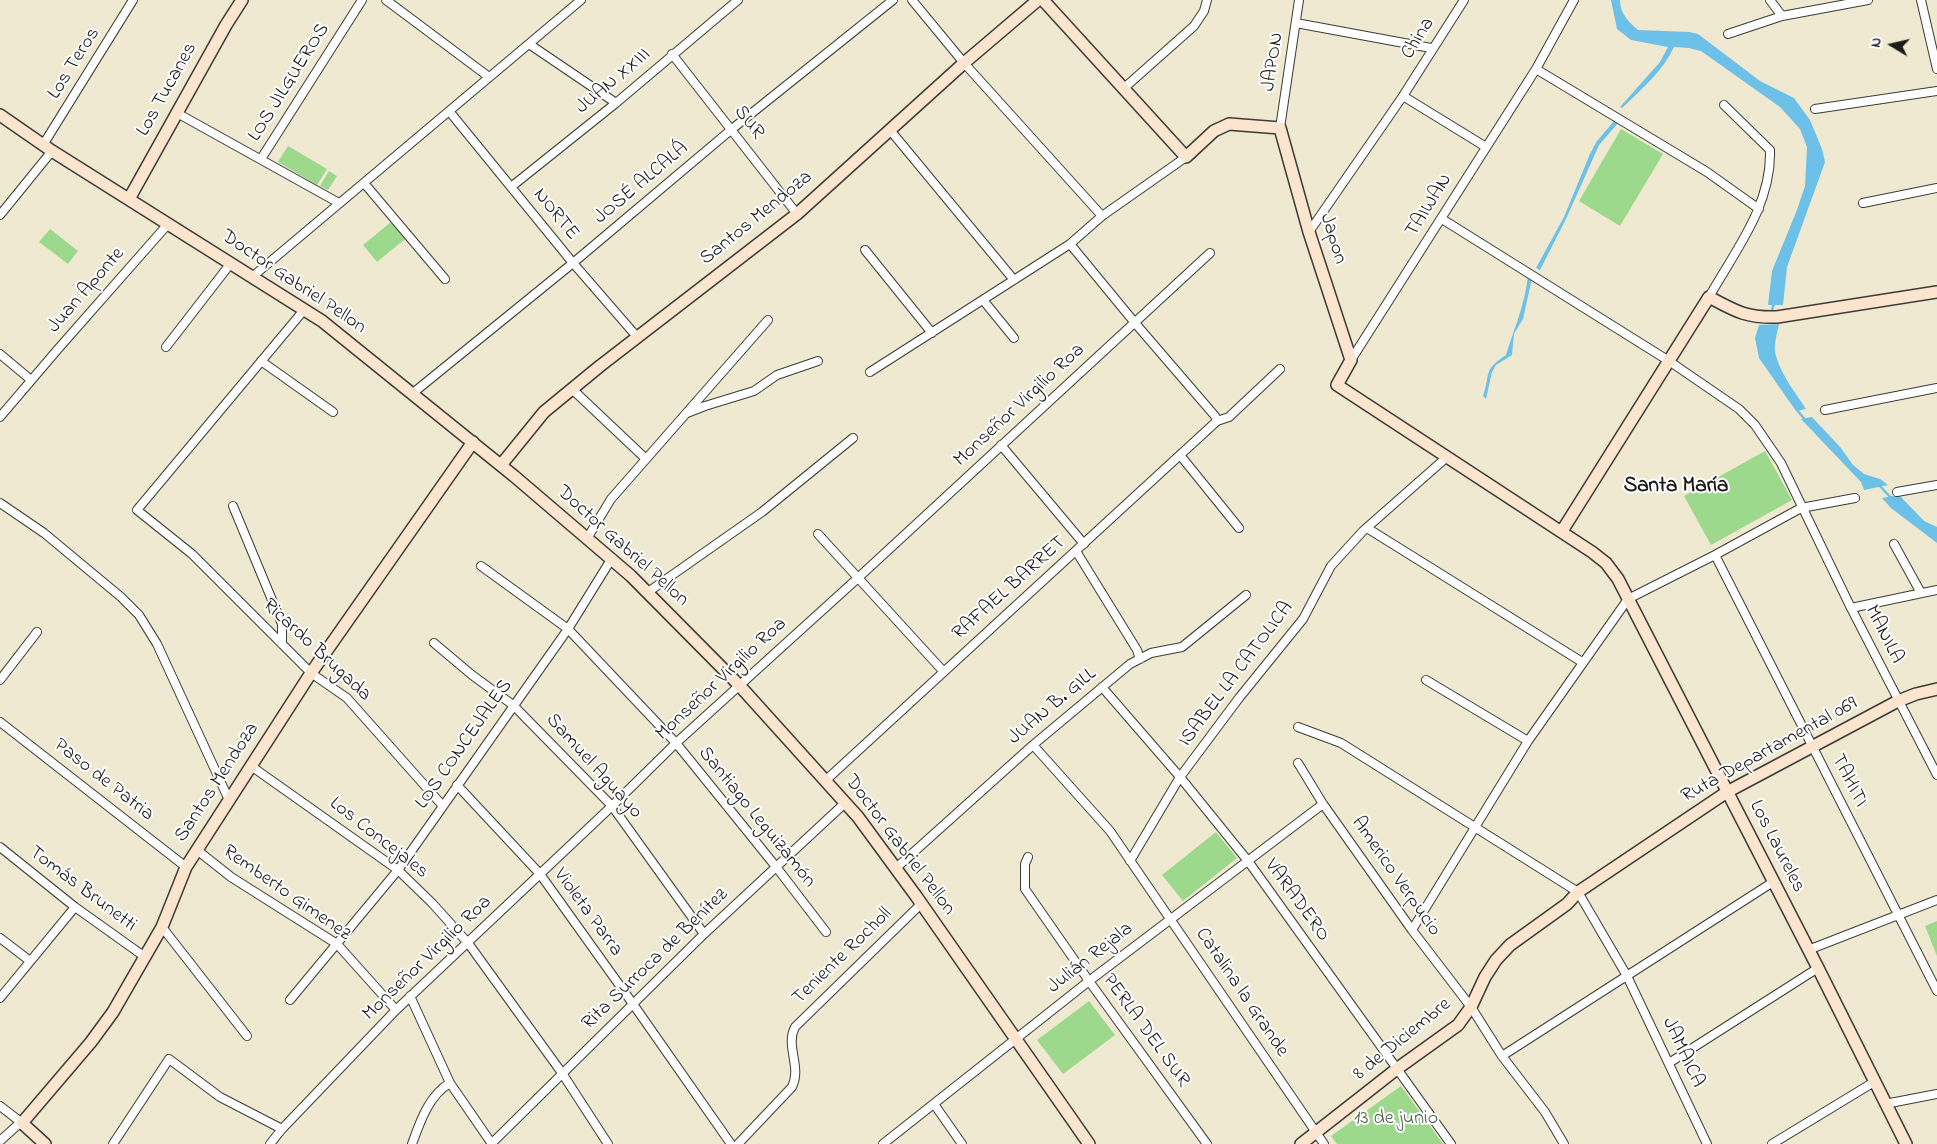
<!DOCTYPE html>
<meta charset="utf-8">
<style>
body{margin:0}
#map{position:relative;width:1937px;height:1144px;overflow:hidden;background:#eee9d0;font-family:"Indie Flower",sans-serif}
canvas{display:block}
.north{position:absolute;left:1867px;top:20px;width:50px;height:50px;-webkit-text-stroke:4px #fff;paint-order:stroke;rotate:279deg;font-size:14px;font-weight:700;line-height:20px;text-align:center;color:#1c1c1c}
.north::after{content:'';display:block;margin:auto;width:18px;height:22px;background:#1c1c1c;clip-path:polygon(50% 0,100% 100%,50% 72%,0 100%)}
</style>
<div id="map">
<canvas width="1937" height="1144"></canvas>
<div class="north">N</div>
</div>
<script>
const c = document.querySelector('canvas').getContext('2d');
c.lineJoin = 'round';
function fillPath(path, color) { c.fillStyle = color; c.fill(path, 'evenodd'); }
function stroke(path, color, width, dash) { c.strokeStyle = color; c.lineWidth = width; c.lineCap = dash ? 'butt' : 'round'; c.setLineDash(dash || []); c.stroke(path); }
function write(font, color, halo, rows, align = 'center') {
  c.font = font + ' "Indie Flower",sans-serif'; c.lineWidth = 4; c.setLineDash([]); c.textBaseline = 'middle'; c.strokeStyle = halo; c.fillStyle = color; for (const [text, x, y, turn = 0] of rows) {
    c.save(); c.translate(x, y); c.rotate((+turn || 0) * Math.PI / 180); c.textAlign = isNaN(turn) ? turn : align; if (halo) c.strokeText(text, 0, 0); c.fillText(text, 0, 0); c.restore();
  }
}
fillPath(new Path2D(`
 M1621,129L1663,154L1620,226L1579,201Z
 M288,146L327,169L317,185L278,162Z
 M329,171L337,176L328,190L320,186Z
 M391,222L405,239L377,262L363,245Z
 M50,229L78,251L68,264L39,242Z
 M1765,451L1792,500L1711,545L1684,496Z
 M1216,832L1237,858L1183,901L1162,875Z
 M1937,921V956L1925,926Z
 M1089,1001L1115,1035L1063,1074L1037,1040Z
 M1401,1086L1443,1144H1337L1331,1136Z`), '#9dd98d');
fillPath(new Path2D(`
 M1611,0H1620C1620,14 1629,22 1638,30L1689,32L1698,34L1760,81L1794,98L1810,120L1822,149L1825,162L1787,267L1783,305H1768L1772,271L1797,210L1805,186L1807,147L1800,129L1780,107L1701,51L1689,48L1674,47C1663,71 1641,90 1622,108L1620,107L1660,62L1668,47L1631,40L1617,29Z
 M1615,120L1619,122L1599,145L1566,219L1540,270L1536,268L1564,217L1590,154L1597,141Z
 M1528,276L1532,278L1523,319L1514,334L1512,355L1496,365L1492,372L1486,399L1483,396C1491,373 1482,371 1506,355C1514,329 1525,304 1528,276Z
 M1779,324C1777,334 1773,346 1776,356C1781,375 1796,393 1806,409L1796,411L1759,358L1755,338L1759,325Z
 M1812,417L1841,448L1853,465L1864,474L1880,479L1888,485L1864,490L1861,482L1801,419Z
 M1899,495L1924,521L1937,527V543L1891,508L1882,498Z`), '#6dc1e9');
stroke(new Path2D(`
 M1771,314L1774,303
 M1797,410L1806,421
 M1879,485L1892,499`), '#6dc1e9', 2.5);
const street = new Path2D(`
 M386,0L489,77
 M912,0L964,63L1102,216
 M1770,0L1782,16
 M1921,0L1937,69
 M1296,23L1431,48
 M1728,34L1782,16L1868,0
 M529,44L616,103
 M672,54L797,214
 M1536,69L1707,172L1759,209
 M1123,89L1194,26L1204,11L1207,0
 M1403,96L1486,147
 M1815,109L1937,91
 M449,111L573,263L638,338
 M177,113L339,203
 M1280,128L1299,0
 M890,130L1014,280
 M43,145L133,0
 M261,159L362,0
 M364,183L445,279
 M511,187L616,103L738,0
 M1863,203L1937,188
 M0,215L52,151
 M1442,219L1669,361L1739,409L1755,425L1781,463L1851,608L1937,775
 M1309,232L1403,96L1464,0
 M1070,244L1135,323L1215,416L1217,421
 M865,250L932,333
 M252,277L581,0
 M1709,297C1735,251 1772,205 1770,150L1724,105
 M983,300L1014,338
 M304,310L137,510L192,554L311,673L347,698L442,805
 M166,347L231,263
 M0,354L31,380
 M1351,360L1536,69L1574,0
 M261,361L333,412
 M870,372L1070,244L1102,216L1186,157
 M572,389L646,459
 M413,393L573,263L732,129L893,0
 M1825,410L1937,388
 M687,413L705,406L754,391L777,375L818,361
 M0,417L58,349L168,224
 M1001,445L1084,544
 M1180,455L1239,528
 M1897,492L1937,485
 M0,503L44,533L121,597L139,615L157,644L229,800
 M233,506L282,624V644
 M1367,528L1582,662
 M818,534L943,671
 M588,537L611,499L768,320
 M1894,544L1921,593
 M1076,551L1137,650L1140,659
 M1715,555L1937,991
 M481,566L568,629L676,743L777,868L826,932
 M648,592L762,512L853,438
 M1851,608L1937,590
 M434,643L472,675L513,705L612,806L704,934
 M0,680L37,632
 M1426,680L1528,741
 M1102,687L1180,777L1248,861L1451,1144
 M0,722L186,867
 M1298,727L1341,743L1578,892L1627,976L1707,1144
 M1033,745L1110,831L1324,1144
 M1298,763L1323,804L1412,930L1471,1007L1502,1056L1545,1112L1564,1144
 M251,766L398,870L432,903L468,943L562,1073L608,1144
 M825,781L1217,421L1229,417L1280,369
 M457,785L540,874L633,1004L731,1144
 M0,847L75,907L145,957
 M197,850L231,877L337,944L396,1010
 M1028,857L1025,864V889L1089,981L1207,1144
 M1130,861L1180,777L1239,698L1303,619L1331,566L1363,531L1447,457
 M896,868L1033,745L1130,664L1151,653L1182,647L1246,595
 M162,927L247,1036
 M1412,930L1528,741L1628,599L1715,555L1801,508L1855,498
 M0,938L30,961
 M1808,950L1937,900
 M410,996L450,1083L492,1144
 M0,998L75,907
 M290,1000L398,870L568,629L612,558
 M1502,1056L1773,882
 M1669,1063L1818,968
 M934,1104L962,1144
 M1885,1104L1937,1094
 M0,1106L22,1123
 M0,1141L21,1122
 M492,1143L704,934L845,803
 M113,1144L169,1059L220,1097L282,1129
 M270,1144L282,1129L396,1010L612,806L676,743L859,577L1210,253
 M412,1144C420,1122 429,1095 450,1083
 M738,1144L792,1087C802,1067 785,1046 795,1027L921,904
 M883,1144L1089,981L1323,804
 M1772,1144L1874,1082`);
const secondary = new Path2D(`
 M1043,0L1186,157L1214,131L1229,124L1280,128L1309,232L1351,360L1337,385L1592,552L1606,563L1618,579L1818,968L1906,1144
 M0,115L52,151L322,321L514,476L631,576L739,685L858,817L916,896L1089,1144
 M129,199L226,25L242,0
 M501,465L544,412L600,366L797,214L964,63L1038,0
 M1562,531L1709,297C1735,311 1746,318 1777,317L1937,292
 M45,1144L22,1123L91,1042L113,1012L162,927L186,867L311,673L473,442
 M1301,1144L1398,1068L1458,1025L1471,1007L1485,977L1496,960L1510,945L1567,904L1578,892L1727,792L1898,701L1916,694L1937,689`);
stroke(street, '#3c3b37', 10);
stroke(secondary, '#3c3b37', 14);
stroke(street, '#fff', 8);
stroke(secondary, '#fbe5cf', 11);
write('20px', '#1c1c1c', '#fff', [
 ["China",1419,39,-58],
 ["JAPON",1274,62,-81],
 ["Los Teros",75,64,-58],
 ["JUAN XXIII",614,82,-40],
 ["LOS JILGUEROS",290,83,-58],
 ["Los Tucanes",168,90,-61],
 ["SUR",748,123,52],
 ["JOSÉ ALCALÁ",642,184,-40],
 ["TAIWAN",1430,206,-58],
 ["NORTE",555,215,51],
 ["Santos Mendoza",757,219,-39],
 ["Japon",1332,239,73],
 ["Doctor Gabriel Pellon",293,283,34],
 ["Juan Aponte",87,291,-49],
 ["Monseñor Virgilio Roa",1020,406,-43],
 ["Doctor Gabriel Pellon",622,547,42],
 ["RAFAEL BARRET",1010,589,-42],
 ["MANILA",1883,635,63],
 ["Ricardo Brugada",316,651,43],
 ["ISABEL LA CATOLICA",1237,675,-53],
 ["Monseñor Virgilio Roa",722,680,-43],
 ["JUAN B. GILL",1053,707,-40],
 ["LOS CONCEJALES",465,745,-55],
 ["Ruta Departamental 069",1770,751,-29],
 ["Samuel Aguayo",593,767,48],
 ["Paso de Patria",103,781,38],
 ["TAHITI",1848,781,63],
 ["Santos Mendoza",218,783,-57],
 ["Santiago Leguizamón",756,818,51],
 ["Los Concejales",378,839,38],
 ["Doctor Gabriel Pellon",899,846,53],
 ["Los Laureles",1776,847,63],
 ["Americo Verpucio",1395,877,55],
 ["Tomás Brunetti",82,890,37],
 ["Remberto Gimenez",286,894,35],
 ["VARADERO",1296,901,54],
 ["Violeta Parra",587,913,54],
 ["Teniente Rocholl",843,957,-44],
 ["Monseñor Virgilio Roa",428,959,-44],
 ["Julián Rejala",1091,959,-38],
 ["Rita Surroca de Benítez",656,960,-44],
 ["Catalina la Grande",1241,993,56],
 ["PERLA DEL SUR",1145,1031,54],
 ["8 de Diciembre",1403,1040,-39],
 ["JAMAICA",1682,1053,65]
]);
write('20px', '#495e44', '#fff', [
 ["13 de junio",1396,1120]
]);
write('bold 21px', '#1c1c1c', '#fff', [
 ["Santa María",1676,488]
]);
</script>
